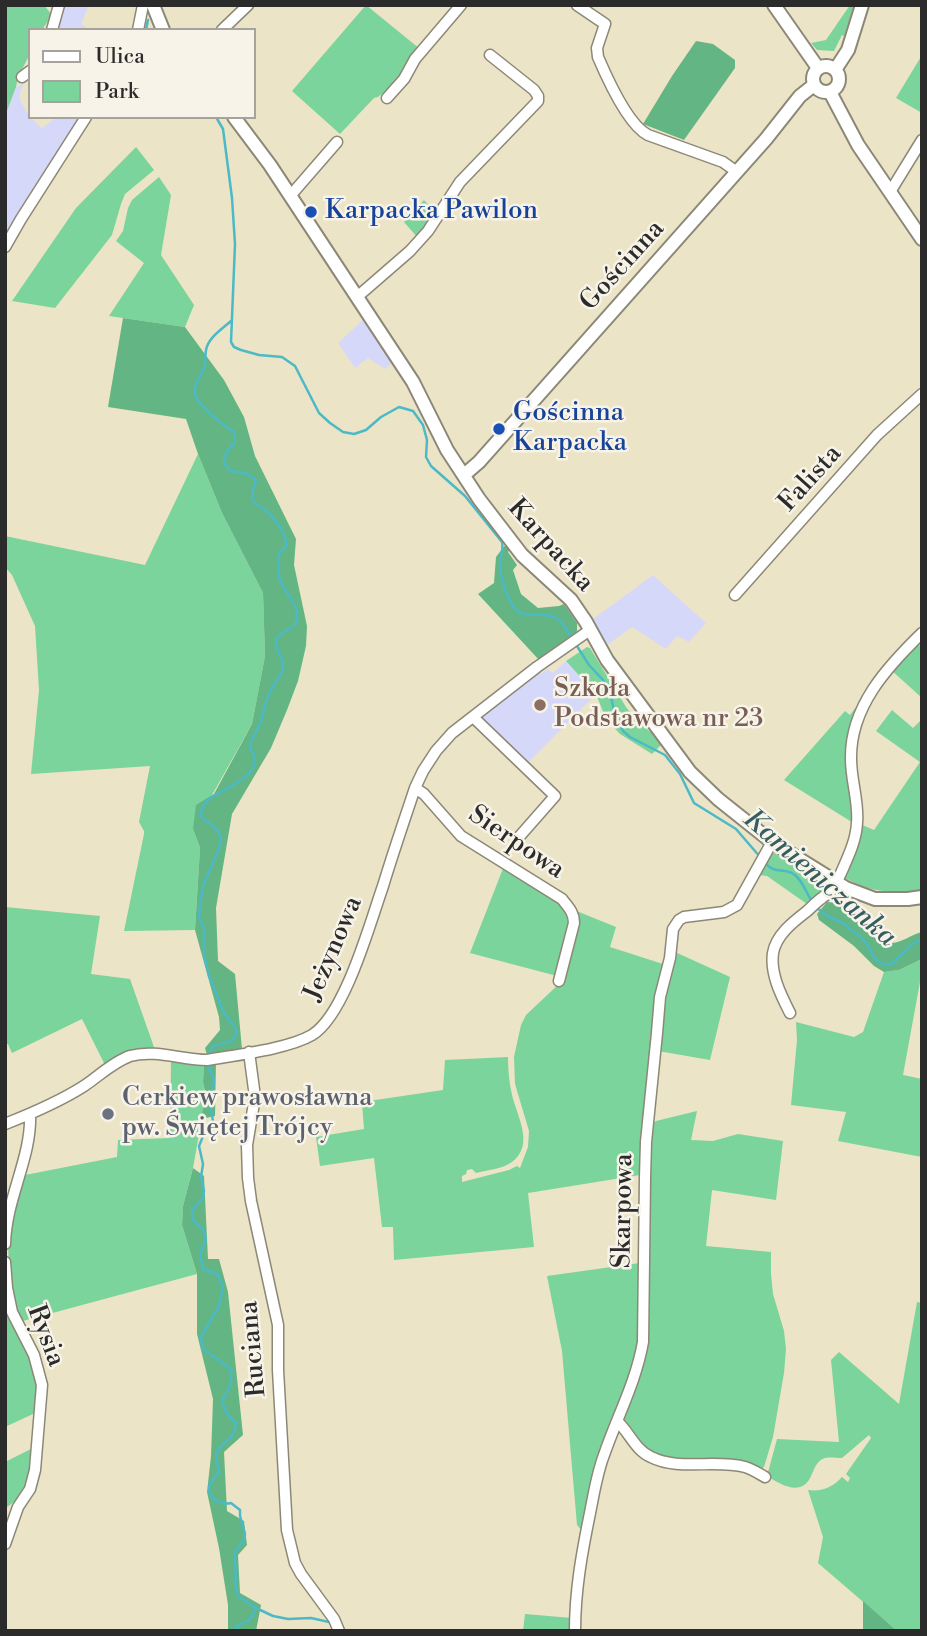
<!DOCTYPE html>
<meta charset="utf-8">
<style>
body{margin:0}
#map{position:relative;width:927px;height:1636px;overflow:hidden;background:#ece4c6;font-family:"Libre Bodoni",serif}
canvas{display:block}
.frame{position:absolute;inset:0;border:7px solid #2b2b2b;pointer-events:none}
.legend{position:absolute;left:28px;top:28px;width:228px;height:91px;box-sizing:border-box;background:#f7f3e8;border:2px solid #a5a39c;margin:0;padding:9px 12px;list-style:none;font-size:21px;color:#2b2b2b}
.legend li{display:flex;align-items:center;gap:14px;height:35px}
.legend b{width:35px;border:2px solid #a5a39c}
</style>
<div id="map">
<canvas width="927" height="1636"></canvas>
<div class="frame"></div>
<ul class="legend">
<li><b style="height:9px;background:#fff"></b>Ulica</li>
<li><b style="height:19px;background:#7ad49b"></b>Park</li>
</ul>
</div>
<script>
const c = document.querySelector('canvas').getContext('2d');
c.lineJoin = 'round';
function fillPath(path, color) { c.fillStyle = color; c.fill(path, 'evenodd'); }
function stroke(path, color, width, dash) { c.strokeStyle = color; c.lineWidth = width; c.lineCap = dash ? 'butt' : 'round'; c.setLineDash(dash || []); c.stroke(path); }
function write(font, color, halo, rows, align = 'center') {
  c.font = font + ' "Libre Bodoni",serif'; c.lineWidth = 5; c.setLineDash([]); c.textBaseline = 'middle'; c.strokeStyle = halo; c.fillStyle = color; for (const [text, x, y, turn = 0] of rows) {
    c.save(); c.translate(x, y); c.rotate((+turn || 0) * Math.PI / 180); c.textAlign = isNaN(turn) ? turn : align; if (halo) c.strokeText(text, 0, 0); c.fillText(text, 0, 0); c.restore();
  }
}
fillPath(new Path2D(`
 M64,5H89L81,24L91,30H57Z
 M24,83L19,96L22,104L30,117L42,128L57,117H85L5,243V116L16,87Z
 M365,318L392,363L385,369L368,358L355,368L338,343Z
 M653,575L706,623L689,642L677,636L666,649L632,627L607,645L593,619Z
 M566,661L596,694L526,765L482,722L480,717L540,672L541,674L547,669L553,673Z`), '#d6d8f9');
fillPath(new Path2D(`
 M5,5H44L52,15L42,30H30V54L18,77L16,87L5,116Z
 M366,5L420,49L399,79L378,97L374,98L340,134L292,91Z
 M850,5H854L844,36L842,35L834,51L817,50L811,43L826,40Z
 M922,55V113L896,98Z
 M136,147L154,170L125,194L121,204L112,235L55,308L12,301L76,208Z
 M159,177L171,195L161,255L194,305L185,327L109,316L144,263L116,241L123,231L128,208L132,200Z
 M424,200L433,210L434,217L418,238L404,222Z
 M198,454L222,513L263,593L265,656L252,724L193,829L200,848L195,930L124,931L144,834V831L139,822L150,766L31,774L39,690L35,626L12,575L5,567V536L145,565Z
 M916,642L922,648V698L890,669Z
 M587,647L590,648L626,707L640,725H642L654,735L661,745L652,754L620,734L606,719L596,694L566,661Z
 M865,695L853,727L855,824L784,780L845,711L850,715Z
 M892,710L913,728L922,719V891C888,893 873,893 843,877L860,824L874,830L920,762L876,731Z
 M771,852L776,854L830,888L807,908V904L767,876L758,875Z
 M504,866L561,901L571,915L557,976L470,953Z
 M5,907L100,916L91,974L130,979L155,1050C133,1049 123,1053 105,1065L82,1019L12,1053L8,1044H5Z
 M574,910L616,927L610,947L663,964L655,1001L640,1175L528,1193L534,1247L394,1260L393,1227H382L374,1158L320,1166L316,1137L364,1129L362,1102L443,1090L445,1060L508,1057C508,1070 509,1082 512,1095C517,1116 535,1145 512,1162C503,1169 487,1170 476,1173L472,1169L467,1170L466,1174L462,1176V1182L509,1170L517,1166L520,1168L528,1147L529,1131L515,1084L514,1057L521,1025L526,1015L560,983Z
 M675,952L730,977L710,1060L658,1051L666,996Z
 M922,959V971L903,1075L922,1079V1157L838,1141L846,1112L791,1105L797,1040L796,1022L854,1037L863,1032L884,972L899,970Z
 M171,1060L204,1062L203,1082L206,1095L193,1168L183,1206L182,1225L197,1274L19,1322L9,1288L8,1229L20,1176L117,1157L118,1140L170,1138Z
 M697,1111L691,1140L713,1141L738,1134L783,1141L776,1200L712,1190L706,1246L771,1252V1274L773,1294L784,1331L786,1349L784,1373L773,1437L764,1467L761,1469L751,1465L662,1458C637,1448 639,1435 622,1419L638,1376L648,1178L652,1124L656,1121Z
 M640,1263L641,1320L638,1354L583,1532L577,1525L562,1351L547,1276Z
 M5,1293L31,1356L39,1386L36,1412L33,1414L5,1427Z
 M917,1302L922,1303V1631H897L818,1563L823,1537L808,1490C822,1492 833,1487 842,1477L848,1482L850,1478L846,1474L871,1438L869,1435L842,1458C837,1458 830,1457 825,1458C816,1461 815,1468 811,1476C802,1497 781,1485 767,1476L777,1439L839,1442L831,1360L839,1352L899,1404Z
 M35,1447C31,1474 32,1493 5,1508V1462Z
 M525,1614L572,1618L573,1631H523Z`), '#7ad49b');
fillPath(new Path2D(`
 M696,41L713,44L735,60V68L684,140L643,124L672,76Z
 M123,318L185,327L224,380L244,417L255,456L296,539L294,565L307,626L306,646L298,681L287,710L271,748L232,814L216,908L218,961L235,974L242,1049L207,1055L205,1048L220,1030L219,1017L195,930L200,848L193,829L196,805L214,794L252,724L265,656L263,593L222,513L198,454L186,419L108,407Z
 M506,544L510,549L508,552L517,565L513,570L521,594L538,608L559,606L564,604L577,623V631L575,635L540,661L478,594L494,583L496,557Z
 M827,902C858,902 865,944 890,943C902,943 910,935 922,932V959L899,970L884,972L874,966L854,946L819,920L817,914Z
 M204,1062H216L215,1116L201,1119L206,1095L203,1082Z
 M193,1168L204,1176L208,1259H219L228,1292L243,1435L224,1452L227,1511L244,1521L247,1545L238,1555L240,1593L261,1605L256,1631H228V1605L219,1548L207,1492L211,1456L213,1399L197,1334V1274L182,1225L183,1206Z
 M863,1601L897,1631H863Z`), '#63b683');
stroke(new Path2D(`
 M146,30L148,20
 M216,117L223,129L232,198L235,244L231,342L234,347L241,350L259,355L282,357L295,366L319,413L330,423L343,432L354,434L366,430L381,417L399,407L413,411L423,425L427,440L426,457L431,466L465,496L502,542C504,550 500,556 500,564C500,577 506,595 513,606C522,621 540,611 554,617C562,621 567,630 572,638
 M575,643L589,665L603,680L610,693L615,715L623,731L630,737L665,755L680,774L694,803L736,829L761,858
 M765,863C775,874 781,868 792,873C802,878 807,895 813,903
 M817,908L829,917L841,922L861,937L867,944L874,958L881,963L890,965L914,943L922,940
 M212,1057L210,1052L213,1046C224,1042 235,1045 237,1030L224,1013L209,976L204,955V928L199,918L200,904L203,886L219,849L221,839L217,829L201,817C201,812 201,810 203,806C213,788 272,779 250,748C251,739 255,735 258,728C264,717 264,703 270,692C274,684 281,676 283,668C285,656 271,648 278,637C283,628 295,631 297,619C299,604 284,592 280,580C277,571 278,562 279,553L286,547C287,535 277,521 268,512C262,507 253,505 252,497C252,492 255,485 256,480L248,474L230,471L224,462L226,453L235,442L234,432C223,425 197,406 195,393C193,384 202,376 204,367C206,362 205,356 206,350C208,338 221,330 231,321
 M210,1063L209,1069L214,1080L210,1105L213,1121L211,1125L206,1129L199,1146L203,1164L201,1177L204,1191L203,1198L193,1209L192,1215L193,1220L203,1229L206,1239L200,1254L203,1269L217,1274L223,1287L219,1306L201,1337L203,1349L231,1369V1384L222,1401L227,1414L236,1423C235,1442 220,1441 217,1453C215,1459 218,1466 219,1472C216,1477 209,1482 209,1488C209,1501 222,1505 231,1503L240,1510V1516L245,1534L244,1540L235,1552L236,1590L239,1597L256,1608C252,1618 249,1622 238,1625L234,1631
 M256,1608L273,1616L288,1619L311,1618L329,1622`), '#4cb9c6', 2.5);
const minor = new Path2D(`
 M577,5L605,24L597,48L598,57C607,78 628,125 648,135L723,162L737,172
 M52,30L59,5
 M138,30L143,5
 M222,30L248,5
 M22,77L30,71
 M387,98L404,79L415,59L461,5
 M890,192L922,140
 M291,195L337,142
 M5,247L21,219L86,117
 M357,297L410,251L428,231L460,182L538,101V96L534,90L490,55
 M735,595L877,435L922,394
 M473,717L555,796L519,837
 M415,788L424,794L461,836L562,899C568,907 574,912 574,923L559,981
 M790,1013C781,995 770,974 773,953C776,935 793,922 806,912C811,908 816,902 822,898C825,895 828,895 830,892C835,887 838,879 841,873C848,857 856,841 857,823C859,802 851,781 851,759C850,707 887,667 922,633
 M249,1052L255,1097L247,1145L248,1178L251,1201L278,1325V1370L287,1530L295,1563L301,1574L334,1619L339,1631
 M5,1124C33,1113 59,1102 84,1086C99,1076 113,1062 130,1056C155,1049 182,1060 207,1060C235,1055 288,1049 312,1035C345,1015 370,923 383,886C393,853 404,821 415,788L423,771L436,751L452,733L537,667L590,630
 M5,1244C6,1198 32,1157 30,1114
 M5,1262L7,1288L12,1312L34,1355L42,1385L35,1470L30,1489L18,1507L5,1544
 M617,1421C630,1433 635,1450 651,1457C678,1471 716,1459 745,1467C752,1469 758,1473 765,1477
 M575,1631C575,1590 582,1552 590,1513C594,1493 597,1473 604,1455C617,1417 636,1382 643,1342L645,1178L646,1142L657,1033L660,997L670,958L673,929L679,920L684,917L724,912L737,905L772,842`);
const tertiary = new Path2D(`
 M153,5L163,30
 M774,5L818,68
 M813 79a13 13 0 1 1 26 0a13 13 0 1 1-26 0Z
 M835,70L848,50L862,5
 M830,92L858,145L922,239
 M234,117L270,165L413,382L447,450L479,499L522,555L571,600L586,622L607,660L690,772L718,799L772,842L846,888L875,899H908L922,897
 M464,475L479,462L766,139L800,96L814,85`);
stroke(minor, '#8c8878', 13);
stroke(tertiary, '#8c8878', 16);
stroke(minor, '#fff', 10);
stroke(tertiary, '#fff', 12);
for (const [x, y, r, color] of [
 [311,212,7,"#1a4fb4"],
 [499,429,7,"#1a4fb4"],
 [540,705,7,"#8d6e63"],
 [108,1114,7,"#6b7280"]
]) { const dot = new Path2D(); dot.arc(x, y, r, 0, 2 * Math.PI); c.fillStyle = color; c.fill(dot); stroke(dot, '#f7f3e8', 2.5); }
write('26px', '#164399', '#f7f3e8', [
 ["Karpacka Pawilon",325,212],
 ["Gościnna",513,414],
 ["Karpacka",513,444]
], 'left');
write('26px', '#2b2b2b', '#f7f3e8', [
 ["Gościnna",623,266,-48],
 ["Falista",811,479,-48],
 ["Karpacka",550,546,48],
 ["Sierpowa",516,843,34],
 ["Jeżynowa",334,949,-67],
 ["Skarpowa",624,1211,-89],
 ["Rysia",45,1336,69],
 ["Ruciana",254,1349,-95]
]);
write('26px', '#785e54', '#f7f3e8', [
 ["Szkoła",554,690],
 ["Podstawowa nr 23",554,720]
], 'left');
write('26px', '#5b616d', '#f7f3e8', [
 ["Cerkiew prawosławna",122,1099],
 ["pw. Świętej Trójcy",122,1129]
], 'left');
write('italic 28px', '#375d61', '#f7f3e8', [
 ["Kamieniczanka",819,879,41]
]);
</script>
